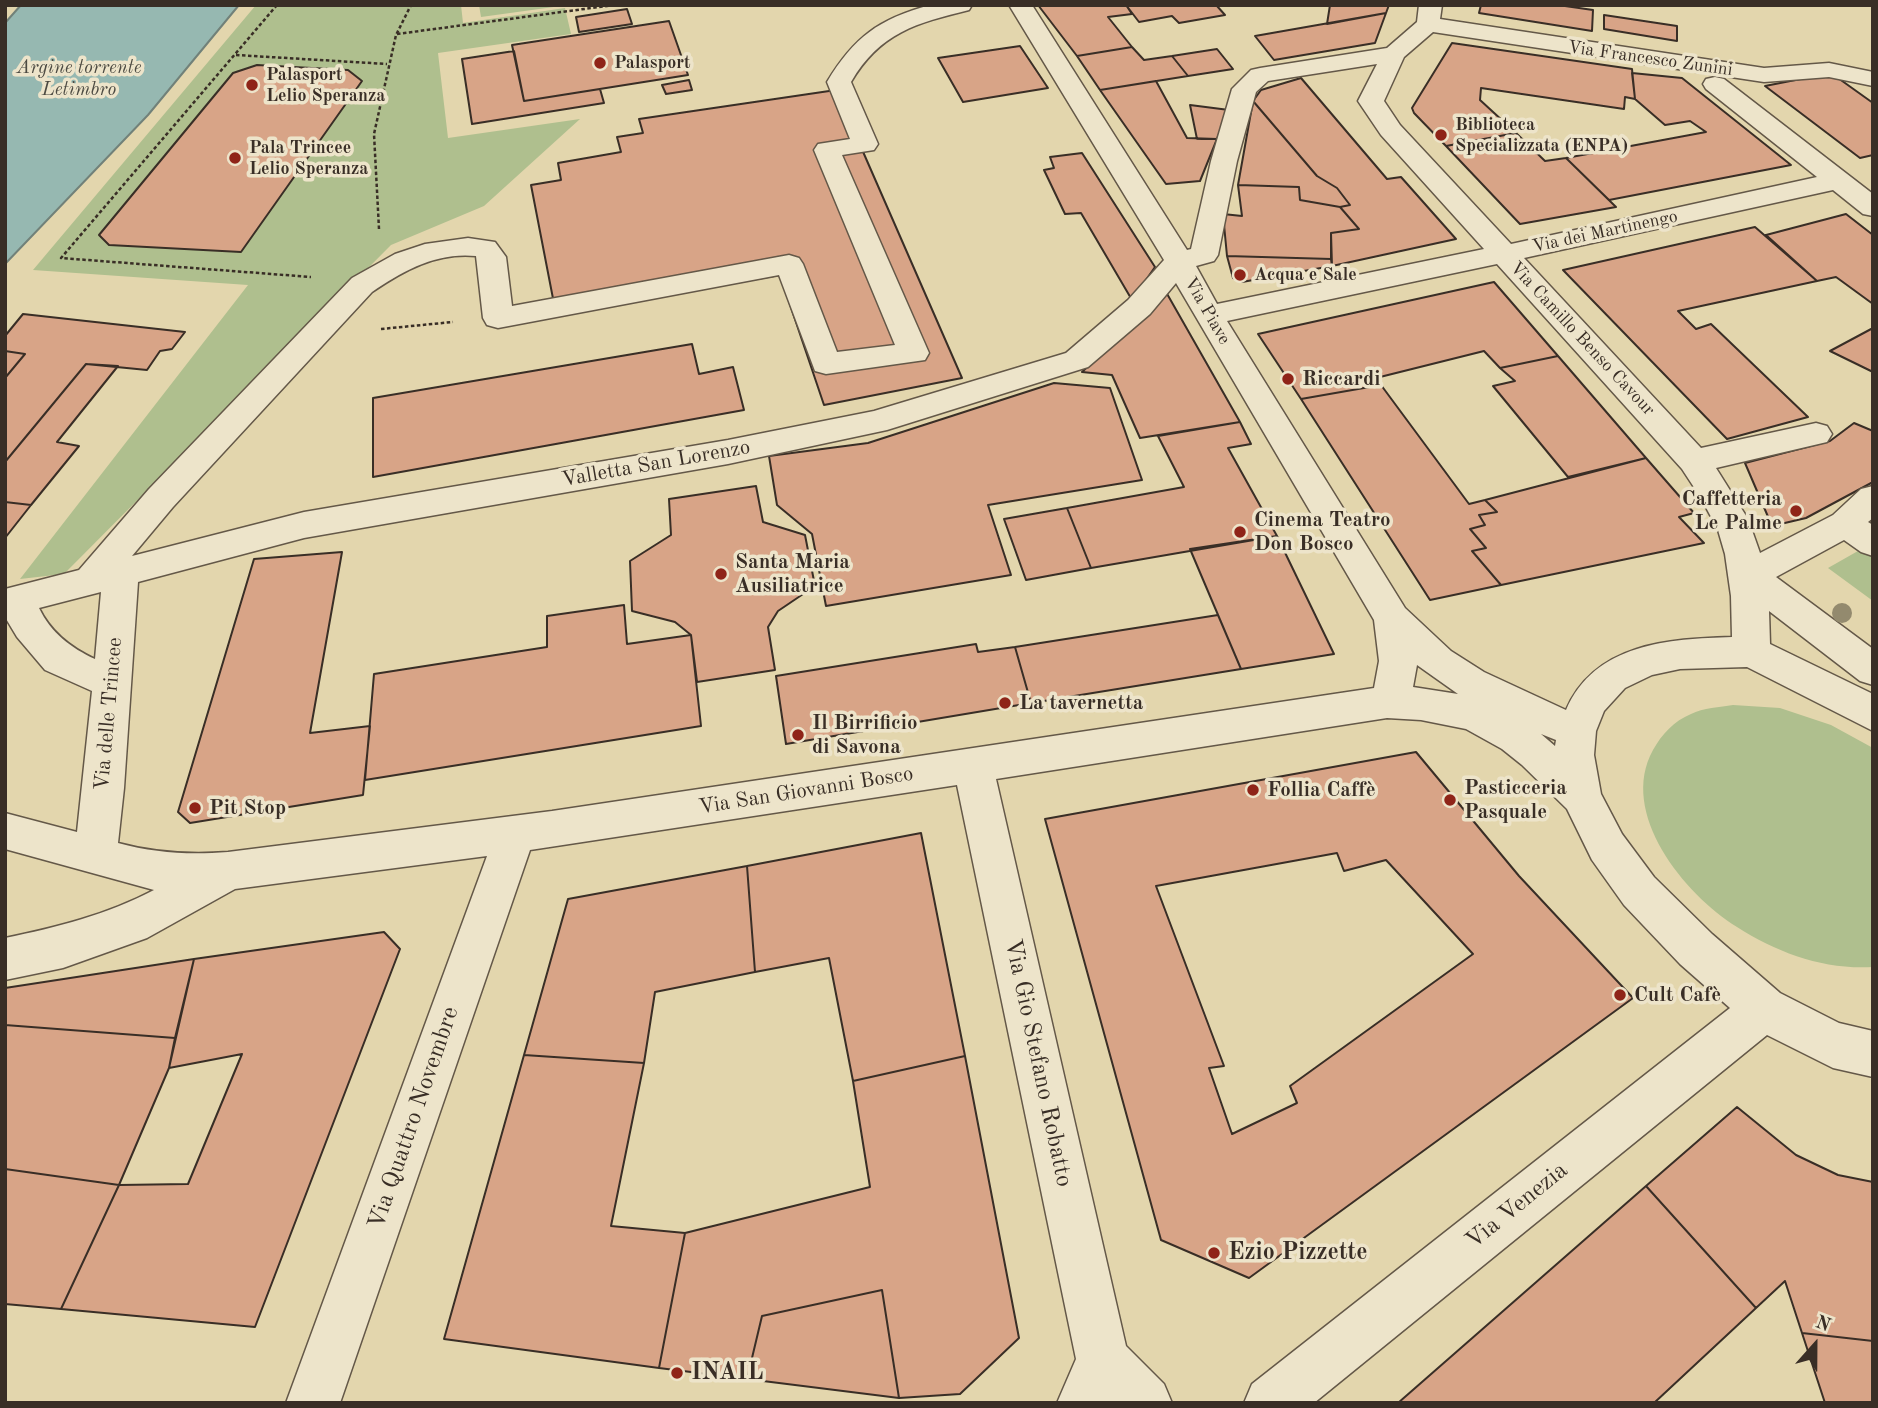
<!DOCTYPE html>
<meta charset="utf-8">
<style>
body{margin:0}
#map{position:relative;width:1878px;height:1408px;overflow:hidden;background:#e3d6ad;font-family:"Old Standard TT",serif}
canvas{display:block}
.frame{position:absolute;inset:0;border:7px solid #392e26;pointer-events:none}
.north{position:absolute;left:1780px;top:1310px;width:70px;height:70px;-webkit-text-stroke:5px #ede4ca;paint-order:stroke;rotate:21deg;font-size:19px;font-weight:700;line-height:28px;text-align:center;color:#392e26}
.north::after{content:'';display:block;margin:auto;width:24px;height:32px;background:#392e26;clip-path:polygon(50% 0,100% 100%,50% 72%,0 100%)}
</style>
<div id="map">
<canvas width="1878" height="1408"></canvas>
<div class="frame"></div>
<div class="north">N</div>
</div>
<script>
const c = document.querySelector('canvas').getContext('2d');
c.lineJoin = 'round';
function fillPath(path, color) { c.fillStyle = color; c.fill(path, 'evenodd'); }
function stroke(path, color, width, dash) { c.strokeStyle = color; c.lineWidth = width; c.lineCap = dash ? 'butt' : 'round'; c.setLineDash(dash || []); c.stroke(path); }
function write(font, color, halo, rows, align = 'center') {
  c.font = font + ' "Old Standard TT",serif'; c.lineWidth = 7; c.setLineDash([]); c.textBaseline = 'middle'; c.strokeStyle = halo; c.fillStyle = color; for (const [text, x, y, turn = 0] of rows) {
    c.save(); c.translate(x, y); c.rotate((+turn || 0) * Math.PI / 180); c.textAlign = isNaN(turn) ? turn : align; if (halo) c.strokeText(text, 0, 0); c.fillText(text, 0, 0); c.restore();
  }
}
fillPath(new Path2D(`
 M256,5H461L463,23L565,8L571,34L438,53L448,138L580,119L484,206L391,245L64,574L20,579L248,285L33,270Z
 M479,5H568L481,17Z
 M1865,547L1873,553V601L1828,568Z
 M1733,705L1780,708L1831,725L1873,748V967C1824,970 1778,953 1737,927C1684,894 1618,813 1653,750C1662,734 1674,721 1691,714C1703,708 1720,707 1733,705Z`), '#afbf8e');
const water = new Path2D(`
 M21,5H239L148,115L5,264V23Z`);
fillPath(water, '#96b8b1');
stroke(water, '#718179', 2);
const building = new Path2D(`
 M1038,5H1126L1132,14L1108,17L1132,47L1077,56Z
 M1126,5H1223L1217,6L1225,15L1179,23L1172,16L1139,22Z
 M1330,5H1389L1386,13L1327,24Z
 M1481,5H1558L1593,10L1592,31L1479,13Z
 M627,9L632,24L579,32L576,17Z
 M1386,13L1375,43L1274,60L1255,36Z
 M1604,15L1677,26V41L1604,29Z
 M669,21L688,75L524,101L512,45Z
 M1452,43L1632,69L1635,99L1625,97L1624,109L1481,88L1480,100L1516,133L1446,146L1414,113L1412,108Z
 M1020,46L1048,88L963,102L938,58Z
 M1132,47L1144,60L1172,56L1188,76L1100,90L1077,56Z
 M1217,49L1233,69L1188,76L1172,56Z
 M514,51L524,101L600,89L604,103L472,124L462,59Z
 M257,65L348,70L362,81L241,252L109,245L99,235L233,73Z
 M1632,73L1682,78L1791,165L1609,200L1566,158L1706,132L1690,121L1665,125L1635,99Z
 M1831,73L1873,103V155L1860,158L1765,86Z
 M1301,78L1387,179L1401,177L1456,239L1332,266L1331,233L1359,229L1340,207L1350,205L1337,188L1317,176L1253,101L1261,90Z
 M689,80L692,90L666,94L662,85Z
 M1156,81L1187,138L1217,139L1200,181L1166,184L1100,90Z
 M836,90L962,378L824,405L780,275L556,314L531,185L561,180L558,163L621,152L617,137L643,133L639,119Z
 M1253,101L1317,176L1337,188L1350,205L1340,207L1300,200L1299,187L1238,185Z
 M1190,105L1229,110L1217,139H1197Z
 M1516,133L1545,161L1566,158L1616,207L1520,224L1446,146Z
 M1082,153L1155,267L1132,300L1081,213L1065,214L1044,170L1054,168L1050,157Z
 M1238,185L1299,187L1300,200L1340,207L1359,229L1331,233V259L1227,256L1223,214L1242,216Z
 M1846,214L1873,235V304L1836,277L1817,281L1766,235Z
 M1755,227L1817,281L1678,311L1696,329L1711,324L1808,417L1727,439L1563,270Z
 M1227,256L1331,259L1332,266L1242,282L1233,278Z
 M1494,282L1558,356L1500,368L1484,351L1376,378L1381,385L1301,399L1258,334Z
 M1166,292L1240,422L1140,438L1112,375L1082,372Z
 M23,314L185,332L172,349L160,351L147,370L86,364L5,462V378L25,354L5,351V336Z
 M1873,328V372L1830,351Z
 M692,344L699,374L733,367L744,410L373,477V398Z
 M5,351L25,354L5,378Z
 M1558,356L1646,458L1568,477L1493,386L1515,381L1500,368Z
 M86,364L118,366L57,442L79,446L31,505L5,502V462Z
 M1054,383L1110,388L1142,480L988,505L1011,575L826,606L812,534L777,505L769,456L868,443Z
 M1381,385L1469,504L1485,500L1497,512L1479,515L1485,525L1470,529L1486,548L1472,551L1501,585L1430,600L1301,399Z
 M1240,422L1251,444L1228,448L1277,536L1091,568L1067,508L1184,487L1158,436Z
 M1854,423L1873,431V482L1806,518L1772,526L1745,463L1830,441Z
 M1646,458L1694,513L1679,517L1704,543L1501,585L1472,551L1486,548L1470,529L1485,525L1479,515L1497,512L1485,500Z
 M756,486L763,522L805,535L815,586L778,611L768,627L775,670L697,682L691,635L675,622L632,611L630,561L671,535L669,499Z
 M5,502L31,505L5,538Z
 M1067,508L1091,568L1026,580L1004,519Z
 M1277,536L1334,654L1241,669L1190,549Z
 M342,552L310,733L370,726L363,795L190,823L178,812L254,559Z
 M624,605L627,644L691,635L701,726L365,780L374,674L547,647V616Z
 M1218,615L1241,669L1031,703L1015,647Z
 M976,644L978,652L1015,647L1031,703L786,744L776,676Z
 M1416,752L1519,876L1633,998L1249,1278L1161,1240L1045,819ZM1337,853L1344,871L1386,860L1473,954L1290,1086L1297,1103L1232,1134L1209,1068L1224,1066L1156,886Z
 M921,833L965,1056L853,1081L829,958L755,972L747,866Z
 M747,866L755,972L655,992L644,1063L524,1055L568,899Z
 M384,932L400,949L255,1327L61,1309L119,1185L188,1184L242,1054L169,1068L194,959Z
 M194,959L175,1038L5,1025V988Z
 M5,1025L175,1038L169,1068L119,1185L5,1169Z
 M524,1055L644,1063L611,1226L685,1233L659,1368L444,1339Z
 M965,1056L1019,1338L960,1394L899,1398L882,1290L762,1316L747,1379L659,1368L685,1233L870,1187L853,1081Z
 M1737,1107L1796,1155L1838,1175L1873,1182V1341L1802,1333L1785,1281L1756,1308L1646,1186Z
 M5,1169L119,1185L61,1309L5,1304Z
 M1646,1186L1756,1308L1654,1403H1398Z
 M882,1290L899,1398L747,1379L762,1316Z
 M1802,1333L1873,1341V1403H1825Z`);
fillPath(building, '#d8a487');
stroke(building, '#392e26', 2);
const minor = new Path2D(`
 M930,5H972L969,10C917,23 880,32 851,82L878,144L874,150L842,155L929,353L925,360L826,374L815,371L779,275L498,328L487,325L483,318L476,256C437,252 404,270 372,292L173,507L132,556L304,512L728,440L874,411L1066,353L1128,300L1164,260L1009,5H1032L1187,250L1191,249L1211,161L1232,89L1251,70L1260,68L1387,48L1417,22L1419,5H1442L1440,19L1764,68L1829,63L1873,72V86L1829,77L1764,82L1433,32L1404,57L1384,101L1400,125L1511,244L1817,177L1706,89L1703,84L1706,79L1715,77L1724,79L1873,194V216L1863,214L1833,190L1524,258L1701,448L1816,423L1827,426L1832,434L1827,442L1716,468L1748,519L1760,553L1833,515L1861,489L1873,486V518L1868,522L1873,525V556L1861,552L1844,540L1776,577L1873,649V685L1860,681L1769,611L1770,644L1873,694V731L1747,667L1680,669L1652,675L1625,688L1604,711L1596,731L1594,755L1601,794L1622,834L1654,877L1712,934L1780,993L1839,1023L1873,1031V1077L1833,1068L1767,1035L1314,1403H1244L1252,1384L1730,1008L1680,964L1624,905L1592,860L1567,809L1522,765L1502,749L1466,729L1421,720L1387,718L996,779L1126,1346L1164,1384L1172,1403H1057L1076,1359L957,785L530,850L340,1403H286L487,856L235,889L147,938L63,968L5,980V938C58,927 106,915 154,890L5,849V813L77,832L92,691L45,670L17,637L5,617V589L79,570L149,489L352,278L395,254L425,244L468,238L495,242L506,257L512,306L789,255L799,258L803,264L837,352L895,345L814,150L818,144L850,139L827,82C854,37 879,19 930,5ZM1377,64L1358,101L1381,135L1484,249L1217,304L1196,266L1214,261L1218,255L1237,161L1256,92L1268,81ZM1497,264L1682,469L1701,498L1718,530L1725,554L1731,596L1732,637C1669,639 1595,643 1566,710L1484,672L1451,651L1405,608L1227,321ZM1176,283L1374,620L1379,661L1374,688L552,811L228,852C189,855 155,853 118,843L124,788L138,582L304,538L728,464L887,430L1088,367L1150,314ZM101,592L95,659C71,648 51,633 39,608ZM1417,665L1458,694L1413,687ZM1541,734L1556,740L1555,746Z`);
stroke(minor, '#645848', 3);
stroke(new Path2D(`
 M277,5L61,258L311,277
 M397,34L614,5
 M236,55L387,64
 M379,229L374,134L396,35L411,5
 M381,329L453,322`), '#392e26', 2.5, [3.5, 2.5]);
fillPath(minor, '#ede4ca');
c.fillStyle = '#938a6e';
for (const [x, y] of [
 [1842,613]
]) { c.beginPath(); c.arc(x, y, 10, 0, 2 * Math.PI); c.fill(); }
for (const [x, y, r, color] of [
 [600,63,7,"#8f2418"],
 [252,85,7,"#8f2418"],
 [1441,135,7,"#8f2418"],
 [235,158,7,"#8f2418"],
 [1240,275,7,"#8f2418"],
 [1288,379,7,"#8f2418"],
 [1796,511,7,"#8f2418"],
 [1240,532,7,"#8f2418"],
 [721,574,7,"#8f2418"],
 [1005,703,7,"#8f2418"],
 [798,735,7,"#8f2418"],
 [1253,790,7,"#8f2418"],
 [1450,800,7,"#8f2418"],
 [195,808,7,"#8f2418"],
 [1620,995,7,"#8f2418"],
 [1214,1253,7,"#8f2418"],
 [677,1373,7,"#8f2418"]
]) { const dot = new Path2D(); dot.arc(x, y, r, 0, 2 * Math.PI); c.fillStyle = color; c.fill(dot); stroke(dot, '#ede4ca', 2.5); }
write('18px', '#392e26', '#ede4ca', [
 ["Via Francesco Zunini",1650,59,8],
 ["Via dei Martinengo",1605,232,-12],
 ["Via Piave",1207,311,60],
 ["Via Camillo Benso Cavour",1582,339,47]
]);
write('bold 18px', '#392e26', '#ede4ca', [
 ["Palasport",614,63],
 ["Palasport",266,75],
 ["Lelio Speranza",266,96],
 ["Biblioteca",1455,125],
 ["Specializzata (ENPA)",1455,146],
 ["Pala Trincee",249,148],
 ["Lelio Speranza",249,169],
 ["Acqua e Sale",1254,275]
], 'left');
write('italic 19px', '#4c4a42', '#ede4ca', [
 ["Argine torrente",79,68],
 ["Letimbro",79,90]
]);
write('bold 21px', '#392e26', '#ede4ca', [
 ["Riccardi",1302,379],
 ["Caffetteria",1782,499,"right"],
 ["Le Palme",1782,523,"right"],
 ["Cinema Teatro",1254,520],
 ["Don Bosco",1254,544],
 ["Santa Maria",735,562],
 ["Ausiliatrice",735,586],
 ["La tavernetta",1019,703],
 ["Il Birrificio",812,723],
 ["di Savona",812,747],
 ["Pasticceria",1464,788],
 ["Pasquale",1464,812],
 ["Follia Caffè",1267,790],
 ["Pit Stop",209,808],
 ["Cult Cafè",1634,995]
], 'left');
write('21px', '#392e26', '#ede4ca', [
 ["Valletta San Lorenzo",656,464,-10],
 ["Via delle Trincee",109,714,-85],
 ["Via San Giovanni Bosco",806,791,-9]
]);
write('24px', '#392e26', '#ede4ca', [
 ["Via Gio Stefano Robatto",1038,1063,78],
 ["Via Quattro Novembre",414,1118,-71],
 ["Via Venezia",1517,1206,-39]
]);
write('bold 24px', '#392e26', '#ede4ca', [
 ["Ezio Pizzette",1228,1253],
 ["INAIL",691,1373]
], 'left');
</script>
